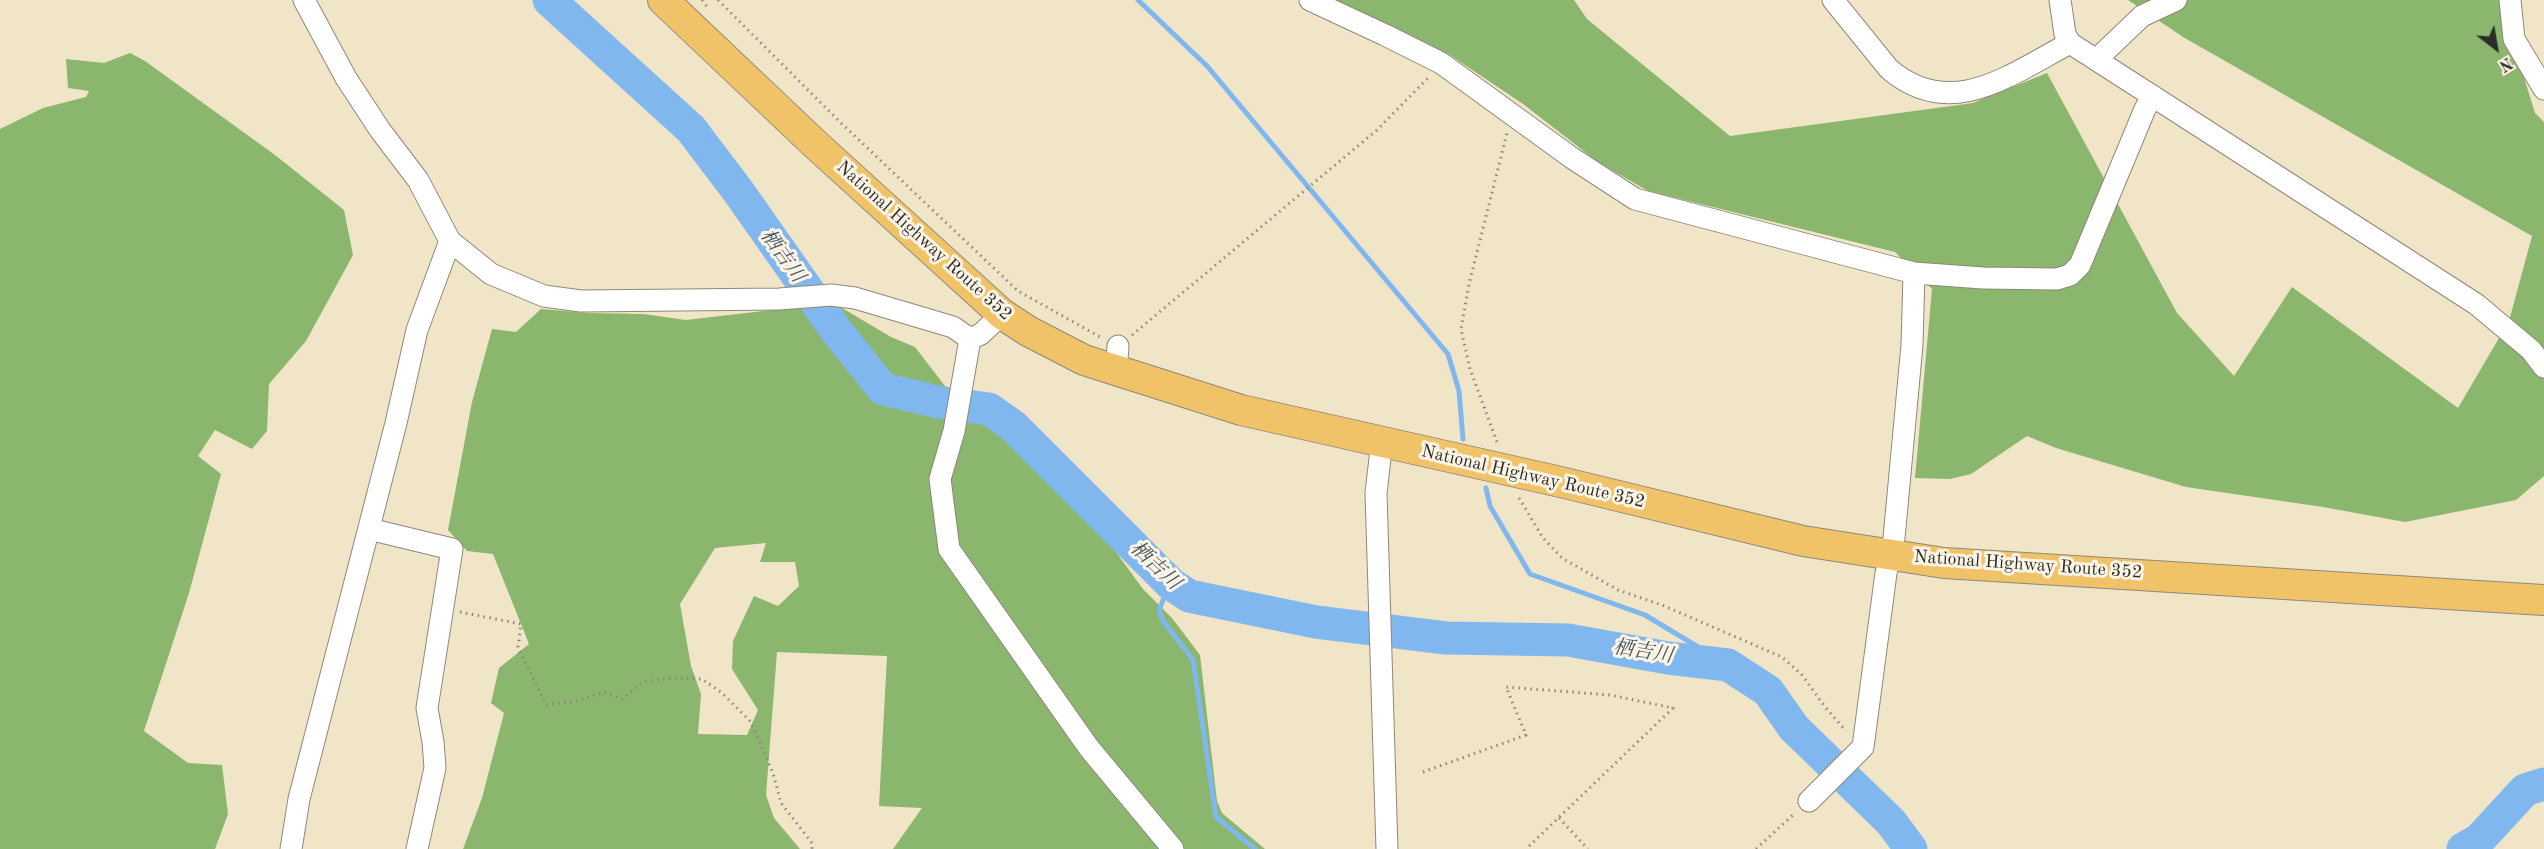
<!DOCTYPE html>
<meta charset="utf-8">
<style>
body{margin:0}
#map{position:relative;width:2544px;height:849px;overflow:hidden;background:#f1e5c8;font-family:"Old Standard TT",serif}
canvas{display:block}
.north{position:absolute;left:2466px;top:18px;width:60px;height:60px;-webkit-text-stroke:4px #fcf5e5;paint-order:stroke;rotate:149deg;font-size:16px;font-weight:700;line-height:24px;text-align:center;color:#2b2b2b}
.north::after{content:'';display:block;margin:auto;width:21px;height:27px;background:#2b2b2b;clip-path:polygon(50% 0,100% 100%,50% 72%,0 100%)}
</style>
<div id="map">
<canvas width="2544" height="849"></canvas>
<div class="north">N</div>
</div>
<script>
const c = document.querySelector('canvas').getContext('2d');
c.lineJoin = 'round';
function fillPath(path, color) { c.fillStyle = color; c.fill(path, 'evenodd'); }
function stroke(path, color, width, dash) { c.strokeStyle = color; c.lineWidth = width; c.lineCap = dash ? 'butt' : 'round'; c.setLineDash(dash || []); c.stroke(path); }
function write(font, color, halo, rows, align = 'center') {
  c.font = font + ' "Old Standard TT","Noto Serif JP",serif'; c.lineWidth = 6; c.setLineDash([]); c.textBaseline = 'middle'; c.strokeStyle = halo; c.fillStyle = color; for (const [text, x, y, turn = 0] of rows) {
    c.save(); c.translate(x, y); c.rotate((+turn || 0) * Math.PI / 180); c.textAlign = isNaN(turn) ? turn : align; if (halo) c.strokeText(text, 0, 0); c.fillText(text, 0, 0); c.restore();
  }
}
fillPath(new Path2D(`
 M1335,0H1574L1587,19L1730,136L1973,103L2047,73L2177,313L2234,376L2292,287L2458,408L2509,321L2532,236L2183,37L2128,0H2500L2535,113L2544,122V476L2516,500L2405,522L2323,507L2186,487L2056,448L2027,436L1971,474L1950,479L1915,478L1932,289L1895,252L1648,191L1598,162L1523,104L1450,55Z
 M130,53L145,61L275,155L344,210L353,255L306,341L269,384L267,431L252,449L215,430L198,456L221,474L189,593L144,731L188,763L222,765L228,814L215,849H0V129L43,108L86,97L89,91L68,88L66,59L104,63Z
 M789,308H842L891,337L915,347L945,386L993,427L1002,438L1016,445L1040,467L1054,485L1080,505L1091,525L1113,548L1143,589L1172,618L1200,655L1217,801L1222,813L1265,849H893L922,808L879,806L887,656L777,652L766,795L774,818L800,849H463L482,798L504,713L491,703L499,668L529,644L493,554L467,551L448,530L472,402L492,329L516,332L541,309L589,313L643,314L686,320ZM766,543L760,562H795L799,586L778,606L754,596L733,641L732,669L758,710L747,735L698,734L701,694L691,666L680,604L715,548Z`), '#8bb66d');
stroke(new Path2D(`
 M1138,0L1207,66L1448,354L1459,391L1463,439
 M1486,488L1490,506L1530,574L1645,615L1728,665
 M1171,584L1164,597L1159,611L1163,621L1193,660L1216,817L1255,849`), '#80b7ef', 5);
stroke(new Path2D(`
 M549,0L691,129L738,191L835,329L883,389L938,402L989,409L1013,426L1171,584L1189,596L1316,622L1446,638L1568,640L1668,658L1728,665L1768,691L1794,728L1891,822L1911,849
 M2463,849L2479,840L2525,790L2544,784`), '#80b7ef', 33);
const minor = new Path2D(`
 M304,0L346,78L380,130L418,180L450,241L491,274L544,296L581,301L779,299L831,295L855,298L953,327L970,339
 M1310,0L1385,35L1441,63L1572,158L1635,199L1914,273L1983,278L2057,279L2070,275L2080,265L2145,109L2153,96
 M1833,0L1889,69C1951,122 2011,74 2070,43
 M2060,0L2065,34L2070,43L2476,304L2531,350L2544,367
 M2510,0L2514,39L2544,89
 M2097,59L2142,16L2176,0
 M970,339L954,431L940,479L949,549L1089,748L1173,849
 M970,339L981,334L1002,314
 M1116,372L1118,346
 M1382,441L1376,493L1387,849
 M369,529L452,549L427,708L433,742L435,768L417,849
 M1809,801L1863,747L1886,573L1894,538L1912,345L1914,273
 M291,849L299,799L396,423L417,330L450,241`);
const highway = new Path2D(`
 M663,0L815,144L1002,314L1028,331L1084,360L1241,410L1565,483L1803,541L1944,563L2544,600`);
stroke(minor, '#8e887a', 23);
stroke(highway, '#8e887a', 32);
stroke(new Path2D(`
 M702,0L708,8
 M718,0L840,122L1018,291L1102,338
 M1132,335L1377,130L1428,78
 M1497,442L1470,369L1461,329L1469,284L1507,133
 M1519,498L1543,538L1562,558L1618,590L1662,605L1782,657L1802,675L1825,707L1846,731
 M460,612L521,624L518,647L546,705L577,701L604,692L622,699L643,682L671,678L702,679L722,693L751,722L773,773L781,803L812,843V849
 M1423,772L1526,735L1506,687L1610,695L1673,708L1526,849
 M1559,818L1588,849
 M1756,849L1794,814`), '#8e887a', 3, [1.5, 4.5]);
stroke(minor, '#fff', 21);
stroke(highway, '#f0c369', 30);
write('18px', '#2b2b2b', '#fcf5e5', [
 ["National Highway Route 352",924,241,42],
 ["National Highway Route 352",1533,477,13],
 ["National Highway Route 352",2028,565,4]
]);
write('italic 20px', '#456', '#fcf5e5', [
 ["栖吉川",782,256,54],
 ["栖吉川",1155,566,43],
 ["栖吉川",1643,652,9]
]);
</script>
